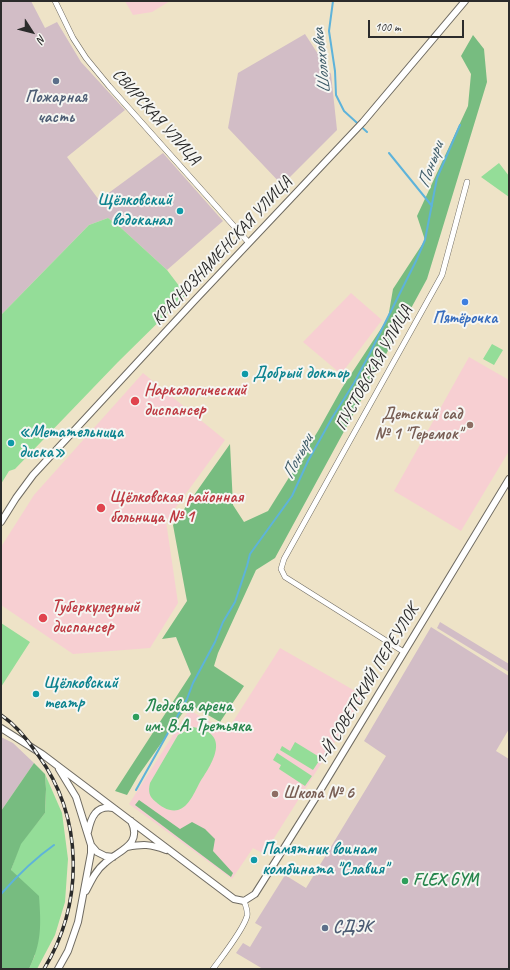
<!DOCTYPE html>
<meta charset="utf-8">
<style>
body{margin:0}
#map{position:relative;width:510px;height:970px;overflow:hidden;background:#eee3c7;font-family:Caveat,sans-serif}
canvas{display:block}
.frame{position:absolute;inset:0;border:2px solid #2b2b2b;pointer-events:none}
.north{position:absolute;left:12px;top:12px;width:40px;height:40px;-webkit-text-stroke:3px #f6f6f2;paint-order:stroke;rotate:126deg;font-size:11px;font-weight:700;line-height:16px;text-align:center;color:#2b2b2b}
.north::after{content:'';display:block;margin:auto;width:14px;height:18px;background:#2b2b2b;clip-path:polygon(50% 0,100% 100%,50% 72%,0 100%)}
.scale{position:absolute;left:368px;top:20px;width:96px;height:18px;box-sizing:border-box;border:2px solid #2b2b2b;border-top:0;padding-left:5px;font-size:12px;line-height:14px;white-space:nowrap;color:#2b2b2b;-webkit-text-stroke:3px #f6f6f2;paint-order:stroke}
</style>
<div id="map">
<canvas width="510" height="970"></canvas>
<div class="frame"></div>
<div class="north">N</div>
<div class="scale">100 m</div>
</div>
<script>
const c = document.querySelector('canvas').getContext('2d');
c.lineJoin = 'round';
function fillPath(path, color) { c.fillStyle = color; c.fill(path, 'evenodd'); }
function stroke(path, color, width, dash) { c.strokeStyle = color; c.lineWidth = width; c.lineCap = dash ? 'butt' : 'round'; c.setLineDash(dash || []); c.stroke(path); }
function write(font, color, halo, rows, align = 'center') {
  c.font = font + ' Caveat,sans-serif'; c.lineWidth = 4; c.setLineDash([]); c.textBaseline = 'middle'; c.strokeStyle = halo; c.fillStyle = color; for (const [text, x, y, turn = 0] of rows) {
    c.save(); c.translate(x, y); c.rotate((+turn || 0) * Math.PI / 180); c.textAlign = isNaN(turn) ? turn : align; if (halo) c.strokeText(text, 0, 0); c.fillText(text, 0, 0); c.restore();
  }
}
fillPath(new Path2D(`
 M125,1H170L152,12L133,15Z
 M351,293L382,320L341,374L303,342Z
 M469,357L509,380V451L461,531L394,491Z
 M143,373L225,440L166,521L178,603L150,648L73,654L1,605V547L34,495Z
 M280,648L364,696L264,854L253,848L232,879L129,804L189,710L227,731Z`), '#f7cfd2');
fillPath(new Path2D(`
 M1,1H31L45,28L57,22L81,62L125,110L67,157L99,200L163,153L223,221L167,270L120,227L108,218L89,225L1,315Z
 M305,34L331,74L337,130L282,185L228,128L238,73Z
 M440,622L509,664V672L437,628Z
 M431,627L509,676V729L496,751L509,759V969H263L236,953L243,943L250,947L262,927L255,923L285,875L306,888L386,756L364,741Z
 M1,737L13,743L34,763L1,811Z`), '#d2bdc6');
fillPath(new Path2D(`
 M499,163L509,176V197L481,177Z
 M108,218L120,227L167,270L186,295L118,362L15,469L9,471L1,484V315L89,225Z
 M492,344L503,350L494,365L483,359Z
 M1,623L30,642L1,687Z
 M193,727C231,733 214,761 200,782C195,791 189,807 178,810C170,812 161,807 156,802C149,797 148,791 150,783L178,735Z
 M295,742L321,758L313,770L280,750L282,746L290,751Z
 M277,753L312,776L305,786L279,769L281,765L273,760Z
 M45,774L62,813L68,859L65,902L55,935L37,969H29L35,955L11,870L20,844L45,813L46,789Z`), '#94dd98');
fillPath(new Path2D(`
 M473,35L484,49L487,82L427,279L275,558L256,570L218,653L214,666L244,686L220,722L189,704L138,776L127,795L115,791L191,674L176,637L162,639L187,601L173,525L230,444L233,505L244,522L268,511L318,431L342,388L388,318L393,289L425,240L417,216L468,106L471,74L461,56Z
 M34,763L45,774L46,789L45,813L21,844L11,870L39,896C41,925 42,942 29,969H1V811Z
 M139,800L180,829L192,822L205,829L215,839L213,851L233,873L231,877L135,805Z`), '#77bc80');
stroke(new Path2D(`
 M333,1L329,31L335,71L336,95L344,111L367,132
 M389,153L432,206
 M136,790L187,699L193,683L215,642L223,622L235,602L247,566L250,554L292,496L308,461L332,418L354,383L369,355L416,261L425,240L437,178L460,125
 M1,894C17,876 34,859 54,845`), '#5eb3da', 2);
const minor = new Path2D(`
 M55,1L73,38L86,58L109,86L249,243
 M404,652L285,577L281,569L284,559L442,275L467,182
 M213,969C221,958 244,929 247,916C248,911 246,906 244,901`);
const tertiary = new Path2D(`
 M1,522L16,498L33,475L195,300L363,122L465,1
 M1,728L42,754L234,899L244,901L255,894L318,794L509,479
 M59,769L76,797L91,845L97,852L105,856L113,857
 M88,832C91,817 96,805 113,808
 M127,847C143,844 150,844 166,850
 M86,891C91,881 96,870 105,863C119,850 143,845 131,821
 M58,969L68,951L78,922L91,853V845`);
stroke(minor, '#6f6b62', 6);
stroke(tertiary, '#6f6b62', 8);
stroke(minor, '#fff', 5);
stroke(tertiary, '#fff', 6);
const rail = new Path2D(`
 M1,715C16,725 28,740 38,755C84,818 84,903 44,969`);
stroke(rail, '#2b2b2b', 3.5);
stroke(rail, '#f6f6f2', 2, [6]);
for (const [x, y, r, color] of [
 [56,81,4,"#5c6f8a"],
 [180,211,4,"#0f9aa8"],
 [465,302,4,"#3f7fe0"],
 [245,374,4,"#0f9aa8"],
 [135,401,5,"#e0444e"],
 [470,425,4,"#8d6e63"],
 [11,443,4,"#0f9aa8"],
 [101,508,5,"#e0444e"],
 [43,618,5,"#e0444e"],
 [36,694,4,"#0f9aa8"],
 [136,717,4,"#2e9e5b"],
 [275,794,4,"#8d6e63"],
 [254,860,4,"#0f9aa8"],
 [405,881,4,"#2e9e5b"],
 [325,928,4,"#5c6f8a"]
]) { const dot = new Path2D(); dot.arc(x, y, r, 0, 2 * Math.PI); c.fillStyle = color; c.fill(dot); stroke(dot, '#f6f6f2', 1.5); }
write('bold 17px', '#4e5e75', '#f6f6f2', [
 ["Пожарная",56,98],
 ["часть",56,118],
 ["СДЭК",333,928,"left"]
]);
write('17px', '#2b2b2b', '#f6f6f2', [
 ["СВИРСКАЯ УЛИЦА",156,117,48],
 ["КРАСНОЗНАМЕНСКАЯ УЛИЦА",222,251,-47],
 ["ПУСТОВСКАЯ УЛИЦА",374,368,-61],
 ["1-Й СОВЕТСКИЙ ПЕРЕУЛОК",367,685,-59]
]);
write('bold 17px', '#0d838f', '#f6f6f2', [
 ["Щёлковский",172,201,"right"],
 ["водоканал",172,221,"right"],
 ["Добрый доктор",253,374],
 ["«Метательница",19,433],
 ["диска»",19,453],
 ["Щёлковский",44,684],
 ["театр",44,704],
 ["Памятник воинам",262,850],
 ["комбината \"Славия\"",262,870]
], 'left');
write('bold 17px', '#366cbe', '#f6f6f2', [
 ["Пятёрочка",465,319]
]);
write('bold 17px', '#be3a42', '#f6f6f2', [
 ["Наркологический",144,391],
 ["диспансер",144,411],
 ["Щёлковская районная",110,498],
 ["больница № 1",110,518],
 ["Туберкулезный",52,608],
 ["диспансер",52,628]
], 'left');
write('bold 17px', '#785e54', '#f6f6f2', [
 ["Детский сад",462,415],
 ["№ 1 \"Теремок\"",462,435],
 ["Школа № 6",283,794,"left"]
], 'right');
write('bold 17px', '#27864d', '#f6f6f2', [
 ["Ледовая арена",144,707],
 ["им. В.А. Третьяка",144,727],
 ["FLEX GYM",413,881]
], 'left');
write('italic 18px', '#3d5b68', '#f6f6f2', [
 ["Шолоховка",322,61,-96],
 ["Поныри",431,165,-71],
 ["Поныри",298,457,-63]
]);
</script>
